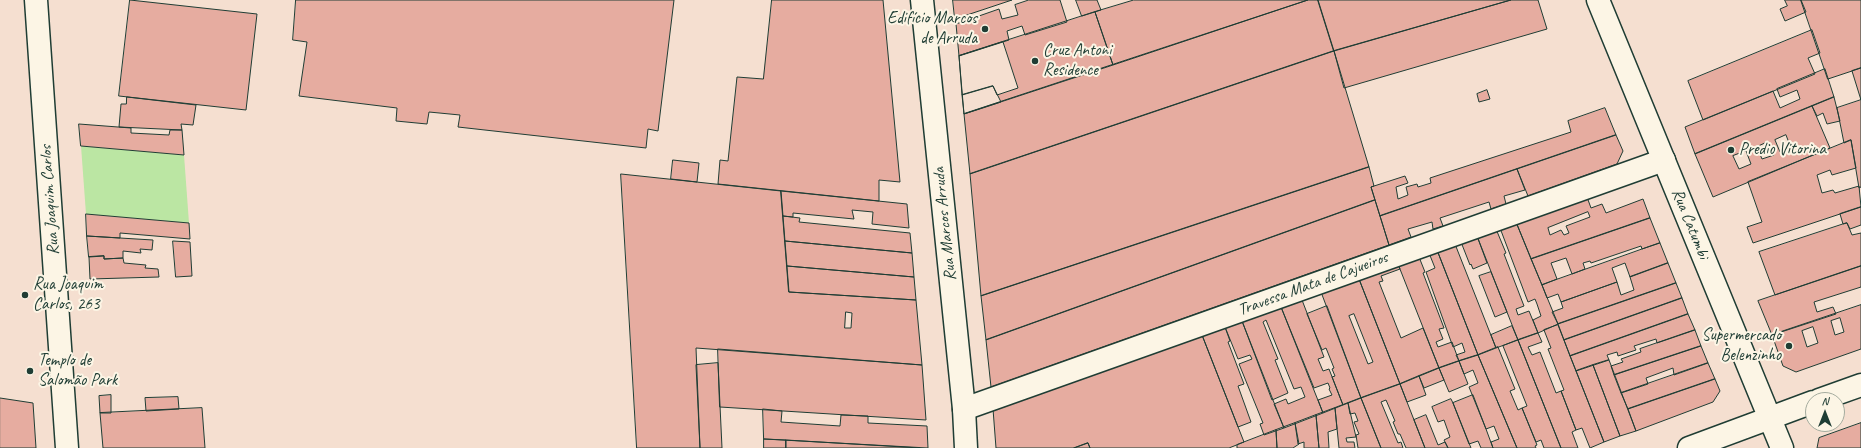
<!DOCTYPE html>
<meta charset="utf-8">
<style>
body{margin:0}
#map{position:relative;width:1861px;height:448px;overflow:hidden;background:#f5dfd0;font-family:Caveat,sans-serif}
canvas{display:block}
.north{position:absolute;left:1805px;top:392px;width:40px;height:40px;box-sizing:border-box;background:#fcf5e5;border:1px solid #a4ab9e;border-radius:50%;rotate:0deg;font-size:11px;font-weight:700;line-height:16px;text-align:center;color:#1f3d34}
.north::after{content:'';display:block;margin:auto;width:14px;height:18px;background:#1f3d34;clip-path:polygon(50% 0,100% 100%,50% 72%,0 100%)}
</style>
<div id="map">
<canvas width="1861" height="448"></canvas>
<div class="north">N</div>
</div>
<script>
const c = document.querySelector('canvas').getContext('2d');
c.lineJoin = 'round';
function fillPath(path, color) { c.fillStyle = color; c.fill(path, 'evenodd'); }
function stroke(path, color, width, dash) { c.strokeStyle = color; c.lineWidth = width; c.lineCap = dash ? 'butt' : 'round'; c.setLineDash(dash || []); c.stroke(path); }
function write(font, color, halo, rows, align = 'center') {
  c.font = font + ' Caveat,sans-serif'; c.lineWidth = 4; c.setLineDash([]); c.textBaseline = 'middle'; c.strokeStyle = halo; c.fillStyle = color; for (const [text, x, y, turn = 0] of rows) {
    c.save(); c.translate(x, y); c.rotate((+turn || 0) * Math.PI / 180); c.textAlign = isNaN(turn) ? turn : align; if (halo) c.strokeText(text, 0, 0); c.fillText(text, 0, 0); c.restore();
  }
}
fillPath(new Path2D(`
 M81,146L184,155L189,223L86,214Z`), '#bbe6a3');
const building = new Path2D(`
 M130,0L257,14L246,110L119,96Z
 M296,0H674L658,131L648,129L646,148L458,127L460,115L429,112L427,124L396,121L397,108L299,96L307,42L293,40Z
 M772,0H883L900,182L879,180V201L718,184L720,160L728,161L737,77L763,79Z
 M953,0H1012L955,19Z
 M1029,0H1060L1067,22L1025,35L1022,26L1007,31L1009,40L959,56L956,24L999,9L1002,19L1018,15L1015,5Z
 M1076,0H1097L1101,10L1082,16Z
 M1134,0H1308L1113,65L1095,12Z
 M1308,0H1318L1334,51L970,174L964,114Z
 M1318,0H1511L1334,51Z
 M1511,0H1538L1547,29L1344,88L1334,51Z
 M1785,0H1801L1806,12L1785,21L1780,9L1787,6Z
 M1801,0H1861V68L1828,79Z
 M1095,12L1113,65L964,114L959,56Z
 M1812,30L1820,53L1808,58L1815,74L1703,120L1688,81Z
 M1003,42L1018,88L997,95L993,86L962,95L959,56Z
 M1334,51L1369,167L981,296L970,174Z
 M1861,68V100L1852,71Z
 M1825,69L1834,97L1695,154L1685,127L1773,91L1780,108L1800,99L1797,90L1780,97L1777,89Z
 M993,86L1001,102L964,114L962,95Z
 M1487,90L1490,99L1479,102L1477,94Z
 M127,97L196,105L193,125L181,124L182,130L119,127L121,104H126Z
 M1834,97L1840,121L1827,124L1823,113L1817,116L1812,106Z
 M1861,100V187L1859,188L1851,140L1844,143L1837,108Z
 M1812,106L1830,148L1713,197L1695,154ZM1786,135L1791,148L1780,152L1775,140ZM1768,142L1774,155L1762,159L1757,147ZM1746,151L1751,164L1739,169L1733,156Z
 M1605,108L1616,135L1380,216L1371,187L1405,176L1408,183L1396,187L1398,199L1408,195L1406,187L1417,184L1418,187L1431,183L1430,178L1571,132L1568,121Z
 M79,124L131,128V133L169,135L170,130H182L184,155L81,146Z
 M1616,135L1623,151L1617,164L1528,196L1517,169Z
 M1851,140L1856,168L1832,175L1830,170L1817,175L1822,193L1833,190L1835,193L1859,186L1861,207L1753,243L1747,227L1762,222L1748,182Z
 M673,160L699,163L697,182L671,179Z
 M1369,167L1374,186L1371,187L1375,200L986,340L981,296Z
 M1517,169L1525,190L1504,196L1506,204L1491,209L1489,202L1440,218L1443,226L1433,229L1432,222L1408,229L1411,237L1389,245L1380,216Z
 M621,174L781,191L789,292L916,300L922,365L696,348L700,448H637ZM846,312L852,313L851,328H845Z
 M781,191L907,204L909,228L872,224L873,212L852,210L854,219L793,213V217L783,216Z
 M1587,197L1591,208L1602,204L1606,213L1643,199L1650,218L1531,259L1516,222ZM1588,212L1590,217L1566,226L1569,233L1564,235L1561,230L1550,235L1548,228Z
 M1375,200L1389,245L991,387L986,340Z
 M1861,207V225L1850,229L1847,223L1843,224L1840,214Z
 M86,214L189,223L190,239L120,233V238L87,236Z
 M783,216L800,218L799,222L910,233L912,253L785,241Z
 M1650,218L1660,243L1642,249L1641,246L1591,263L1590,261L1583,263L1585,269L1572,274L1566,258L1551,263L1557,279L1542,285L1531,259Z
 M1516,222L1558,324L1538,333L1533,320L1541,316L1537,304L1535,299L1528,302L1500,228Z
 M1847,223L1852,235L1861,233V266L1775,295L1759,252Z
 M1496,229L1506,253L1504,254L1524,306L1516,309L1518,315L1529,311L1538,333L1518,340L1477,236Z
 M87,236L153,240L152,250L140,249L141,253L123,251V258L104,259V256L89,257Z
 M1477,236L1487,263L1473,269L1471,264L1470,265L1461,242Z
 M173,241L190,242L192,276L176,277Z
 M785,241L912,253L914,277L787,266Z
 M1660,243L1668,263L1630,277L1625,263L1612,268L1617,282L1561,302L1558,294L1547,298L1542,285Z
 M1455,244L1496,348L1478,355L1437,250Z
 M1437,250L1478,355L1459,361L1456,355L1465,352L1462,343L1453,347L1426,272L1435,268L1429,253Z
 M104,256V259L123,258L124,263L146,265L145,268L158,269L159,277L90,279L89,257Z
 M1419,257L1425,272L1423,273L1444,328L1439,329L1443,339L1436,342L1438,347L1452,342L1459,361L1439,368L1398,264Z
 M1668,263L1676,283L1558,324L1552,312L1563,308L1561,302L1617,282L1621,295L1634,290L1630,277Z
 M1398,264L1400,269L1381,276L1383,281L1379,282L1401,338L1423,328L1439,368L1400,384L1359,279Z
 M787,266L914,277L916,300L789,292Z
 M1861,266V287L1814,302L1817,312L1833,307L1836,314L1772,335L1758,301Z
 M1491,272L1507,312L1495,317L1479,276Z
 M1359,279L1400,384L1361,398L1321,292ZM1354,314L1373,362L1368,364L1349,316Z
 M1676,283L1682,298L1564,340L1558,324Z
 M1682,298L1688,314L1570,356L1564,340Z
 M1302,300L1324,357L1318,359L1323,371L1329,369L1343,405L1323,413L1318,400L1332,395L1329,389L1330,388L1328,383L1314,388L1281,307Z
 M1861,305V349L1796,372L1783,366L1772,335ZM1840,318L1844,332L1835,335L1831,321ZM1813,327L1818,343L1807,347L1802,331Z
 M1327,306L1361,398L1343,405L1332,377L1335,376L1332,369L1334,368L1326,348L1322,350L1307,314Z
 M1281,307L1323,413L1284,428L1274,404L1286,399L1288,404L1305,397L1301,387L1294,389L1266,320L1263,322L1278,359L1275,360L1288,393L1272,400L1242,321Z
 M1688,314L1695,330L1657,343L1656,339L1634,346L1636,350L1618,356L1617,352L1607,355L1609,360L1576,371L1570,356Z
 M1242,321L1284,428L1264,435L1260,424L1263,423L1239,364L1252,359L1250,355L1238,359L1225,327Z
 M1558,325L1604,442L1590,448L1582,428L1576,430L1561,391L1564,390L1548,349L1551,348L1544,330Z
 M1512,326L1518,340L1496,348L1491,335Z
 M1225,327L1230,341L1228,342L1244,384L1238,386L1251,422L1238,427L1202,335Z
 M1695,330L1701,346L1614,375L1611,366L1623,362L1621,359L1641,352L1640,349Z
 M1538,333L1542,342L1528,347L1532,355L1540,352L1556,393L1561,391L1576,430L1572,432L1578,448H1561L1518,340Z
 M1202,335L1244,442L1229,448H1090L1088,443L1074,448H996L993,409Z
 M1518,340L1561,448H1544L1541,440L1536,442L1522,408L1527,406L1503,346Z
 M1701,346L1708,363L1674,375L1673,368L1646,378L1648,384L1621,393L1614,375Z
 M1498,347L1515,389L1510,391L1518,410L1522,408L1537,445L1535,446L1536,448H1517L1478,355Z
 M718,349L922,365L926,420L720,407Z
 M1478,355L1517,448H1493L1491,442L1499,439L1494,426L1486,429L1469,387L1478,383L1473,370L1464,374L1459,361Z
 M1609,360L1636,431L1620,436L1593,365Z
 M1459,361L1468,384L1449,392L1439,368Z
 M718,363L722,448H700L696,365Z
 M1708,363L1715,379L1628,409L1621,393Z
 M1593,365L1620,436L1604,442L1576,371Z
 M1439,368L1444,380L1424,388L1419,376Z
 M1419,376L1426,395L1407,402L1400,384Z
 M1715,379L1720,391L1713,402L1636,431L1628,409Z
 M1400,384L1407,402L1425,448H1406L1400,434H1398L1393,422L1395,421L1386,400L1381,402L1398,443L1401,442L1403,448H1381L1361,398Z
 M111,395V413H100L99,396Z
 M1473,395L1486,429L1493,448H1481L1478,441L1469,444L1453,403Z
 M178,397L179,409L146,411L145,398Z
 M0,398L33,403L36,448H0Z
 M1361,398L1381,448H1358L1356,435L1359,434L1354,422L1358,421L1355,413L1350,414L1348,403Z
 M1451,399L1453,403L1471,448H1448L1444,440L1450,437L1444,420L1438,422L1432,407Z
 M1348,403L1356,437L1346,438L1347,442H1354L1355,448H1339L1335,408Z
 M202,408L205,448H103L100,413Z
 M1335,408L1337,429L1328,432L1329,448H1319L1316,415Z
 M763,409L782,411L781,422L840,426L841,415L868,416V423L927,426L928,448L764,439Z
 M1316,415L1319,448H1304V442L1298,444L1295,423Z
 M1426,415L1438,445L1445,442L1448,448H1425L1414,420Z
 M1295,423L1299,444L1293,448H1277L1276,430Z
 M1861,423V448H1817L1819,438Z
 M1276,430L1277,448H1237V445Z
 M764,439L786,440V448H764Z
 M786,440L920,448H786Z
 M1088,443L1090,448H1074Z`);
fillPath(building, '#e6aca0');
stroke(building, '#1f3d34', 1);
const street = new Path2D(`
 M1819,400L1861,385
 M964,409L1664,160
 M1770,418L1813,402`);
const secondary = new Path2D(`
 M36,0L67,448
 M922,0L964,409L966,448
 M1598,0L1782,448
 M1689,448L1770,418`);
stroke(street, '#1f3d34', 25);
stroke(secondary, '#1f3d34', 25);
stroke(street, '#fcf5e5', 22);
stroke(secondary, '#fcf5e5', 22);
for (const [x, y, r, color] of [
 [985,29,4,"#1f3d34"],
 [1035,61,4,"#1f3d34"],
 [1731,150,4,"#1f3d34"],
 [25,295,4,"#1f3d34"],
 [1789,346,4,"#1f3d34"],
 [30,371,4,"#1f3d34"]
]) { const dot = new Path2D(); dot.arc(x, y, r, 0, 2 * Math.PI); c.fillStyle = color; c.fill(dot); stroke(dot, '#fcf5e5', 1.5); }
write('17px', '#1f3d34', '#fcf5e5', [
 ["Edifício Marcos",977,19,"right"],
 ["de Arruda",977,39,"right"],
 ["Cruz Antoni",1043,51],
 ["Residence",1043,71],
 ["Predio Vitorina",1739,150],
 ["Rua Joaquim",33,285],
 ["Carlos, 263",33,305],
 ["Supermercado",1781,336,"right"],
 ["Belenzinho",1781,356,"right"],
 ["Templo de",38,361],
 ["Salomão Park",38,381]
], 'left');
write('17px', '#1f3d34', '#fcf5e5', [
 ["Rua Joaquim Carlos",50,200,-94],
 ["Rua Marcos Arruda",945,224,-96],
 ["Rua Catumbi",1690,224,68],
 ["Travessa Mata de Cajueiros",1313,284,-20]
]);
</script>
